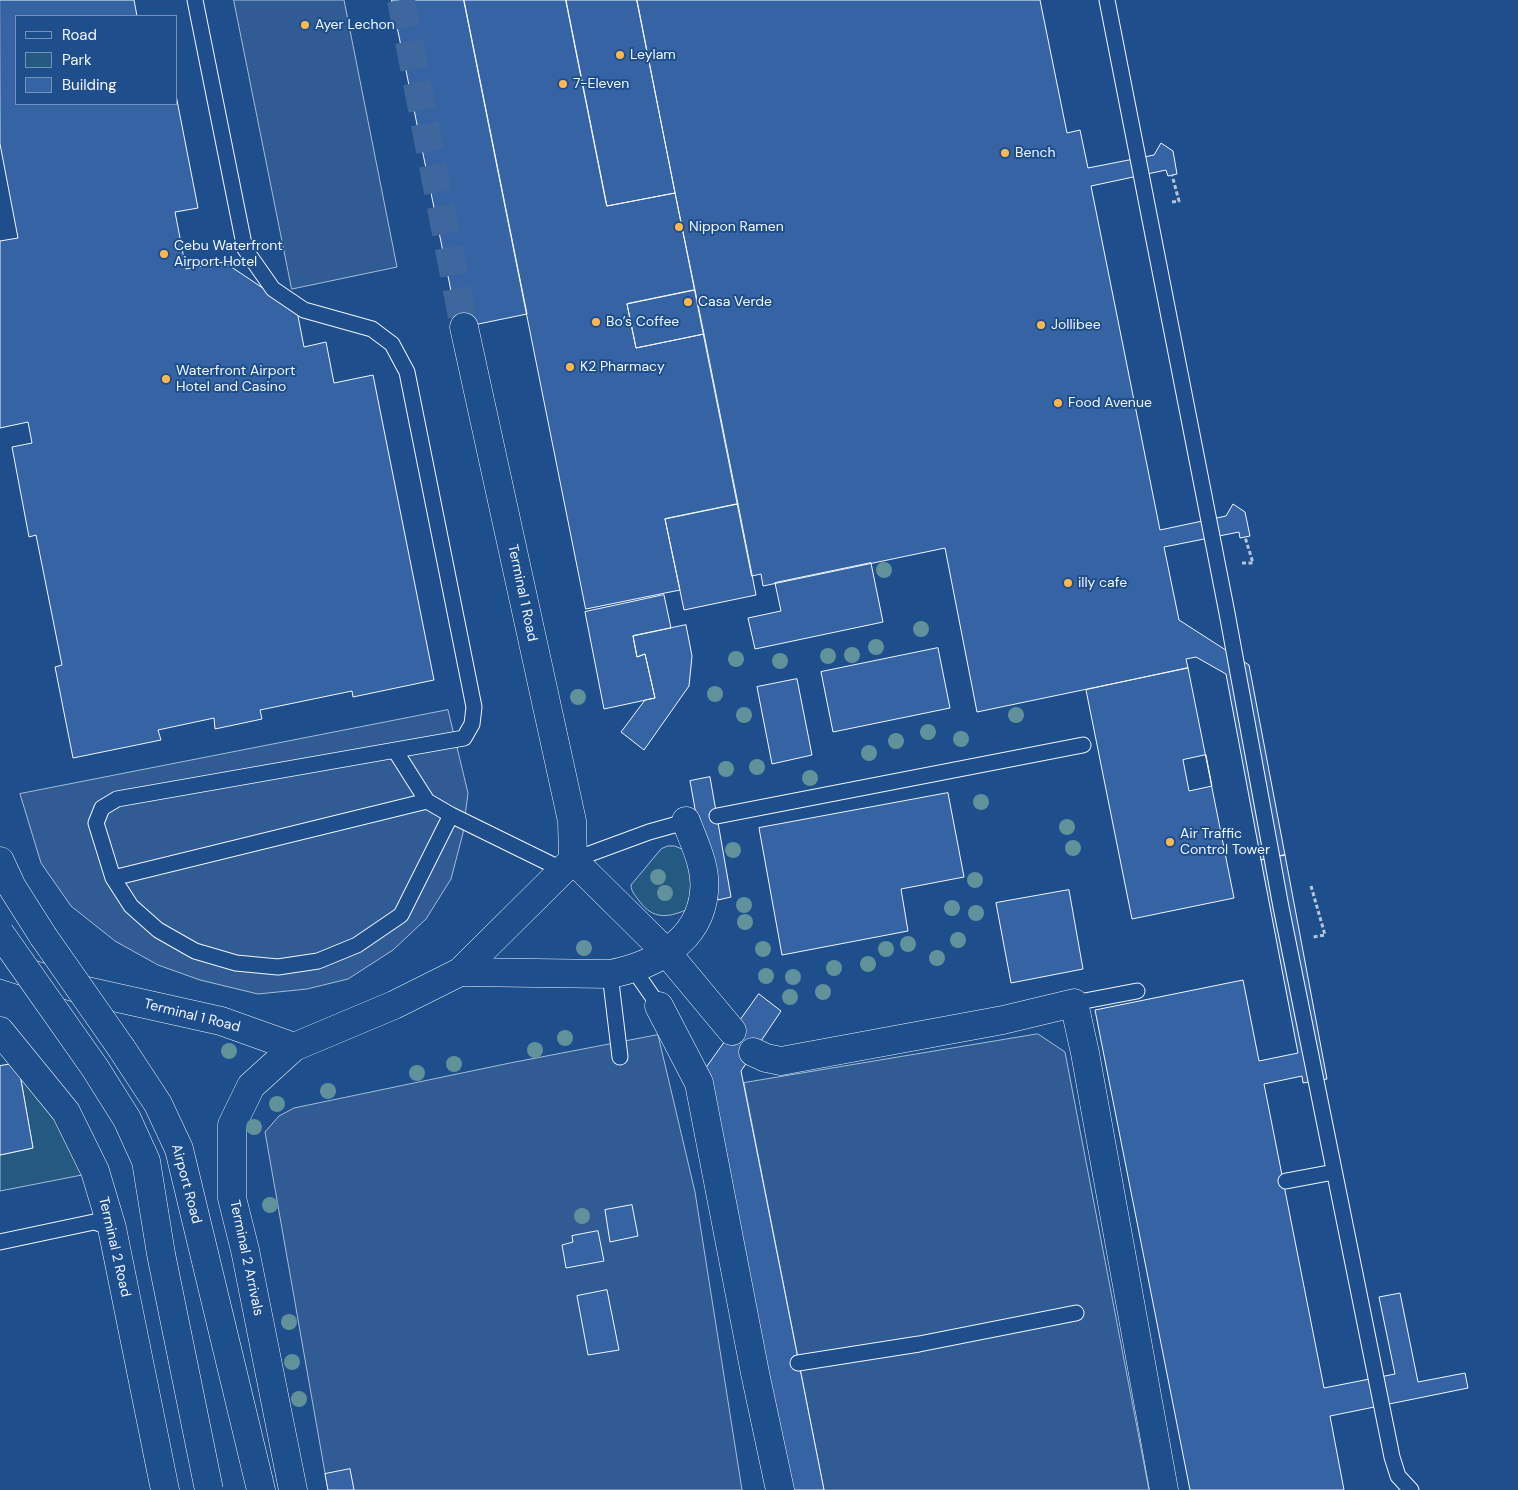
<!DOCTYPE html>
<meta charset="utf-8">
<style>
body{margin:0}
#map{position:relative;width:1518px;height:1490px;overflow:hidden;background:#1f4e8c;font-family:"DM Sans",sans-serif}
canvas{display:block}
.legend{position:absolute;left:15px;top:15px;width:162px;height:90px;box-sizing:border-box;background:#1f4e8c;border:1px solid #7391ba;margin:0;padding:6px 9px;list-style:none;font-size:15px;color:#f2f6ff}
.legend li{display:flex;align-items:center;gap:10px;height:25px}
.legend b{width:25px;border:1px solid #7391ba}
</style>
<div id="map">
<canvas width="1518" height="1490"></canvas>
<ul class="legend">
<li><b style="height:6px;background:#1f4e8c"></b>Road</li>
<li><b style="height:14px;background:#245a82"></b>Park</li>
<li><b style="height:14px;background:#3563a3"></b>Building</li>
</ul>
</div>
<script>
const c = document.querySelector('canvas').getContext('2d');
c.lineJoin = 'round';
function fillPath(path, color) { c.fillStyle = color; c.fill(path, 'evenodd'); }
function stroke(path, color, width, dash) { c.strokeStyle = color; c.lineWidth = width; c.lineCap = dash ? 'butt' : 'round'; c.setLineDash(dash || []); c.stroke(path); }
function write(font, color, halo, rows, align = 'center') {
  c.font = font + ' "DM Sans",sans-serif'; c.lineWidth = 4; c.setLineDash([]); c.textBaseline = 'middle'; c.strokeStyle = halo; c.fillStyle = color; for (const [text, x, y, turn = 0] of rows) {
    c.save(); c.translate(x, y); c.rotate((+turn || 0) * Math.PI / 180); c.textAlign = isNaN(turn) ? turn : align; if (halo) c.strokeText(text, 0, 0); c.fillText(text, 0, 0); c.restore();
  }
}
const green = new Path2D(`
 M668,846H675L684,850L689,857L694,892L686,910C667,918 653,919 640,902C636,896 631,892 631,885L661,849Z
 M28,1062L82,1175L0,1191V1155L33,1148L18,1063Z`);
fillPath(green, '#245a82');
stroke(green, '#a8bbd7', 1);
const parking = new Path2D(`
 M234,0H344L397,267L292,289Z
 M448,710L468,793L463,833L451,879L426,919L393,950L348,979L307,989L258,994L200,980L158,965L115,941L71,906L41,863L20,794Z
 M1038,1034L1065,1052L1149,1490H824L744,1083Z
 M658,1035L695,1192L742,1490H328L265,1132L279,1116L294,1108L510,1063Z`);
fillPath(parking, '#305b95');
stroke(parking, '#a8bbd7', 1);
const building = new Path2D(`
 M0,0H134L137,16H16V104H176V95L198,208L175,212L186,269L224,262L297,311L304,347L326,342L334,383L373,375L434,680L353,697L352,691L260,710L262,719L215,729L214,718L158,730L161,740L73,758L55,667L62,665L36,535L29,537L12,447L32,443L28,422L0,428V241L18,238L0,144Z
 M392,0H464L527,314L459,328Z
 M464,0H566L607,206L675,193L695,290L627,304L636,348L704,334L738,504L665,519L680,590L586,609Z
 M566,0H637L675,193L607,206Z
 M637,0H1040L1067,133L1080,130L1088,168L1154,155L1161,143L1173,151L1177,174L1168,176L1166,170L1091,186L1160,530L1226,516L1233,504L1245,512L1250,536L1240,538L1239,532L1164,547L1179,620L1249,665L1285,855L1261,860L1226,674L1196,657L1186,659L1188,668L977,712L945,548L763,586L761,574L752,576Z
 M695,290L704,334L636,348L627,304Z
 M738,504L756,595L684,610L665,519Z
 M871,563L883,622L755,649L748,618L781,611L775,583Z
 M664,595L671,628L633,636L637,657L645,654L655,698L604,709L585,612Z
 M686,625L692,656L689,686L644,750L621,732L645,700L655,698L645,654L637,657L633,636Z
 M938,648L950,708L833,732L821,672Z
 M1188,668L1234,898L1132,919L1086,690Z
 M797,679L812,755L772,764L757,687Z
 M1206,755L1212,786L1189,791L1183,760Z
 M710,777L731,897L718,900L709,847L702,848L690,781Z
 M948,793L964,877L901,889L908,931L782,955L759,828Z
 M1285,855L1327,1079L1303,1083L1302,1076L1264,1084L1324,1388L1395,1374L1379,1297L1400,1293L1418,1382L1465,1373L1468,1388L1330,1416L1344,1490H1190L1095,1010L1243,980L1259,1061L1298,1053L1261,860Z
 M1069,890L1083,969L1011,983L996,903Z
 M759,994L781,1011L741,1071L824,1490H790L706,1068Z
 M18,1063L33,1148L0,1155V1066Z
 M632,1205L638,1236L610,1242L605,1210Z
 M598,1231L604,1261L566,1268L562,1245L573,1242L572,1236Z
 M607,1290L619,1350L588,1355L577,1296Z
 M350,1469L354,1490H328L325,1474Z`);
fillPath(building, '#3563a3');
stroke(building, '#f2f6ff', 1);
stroke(new Path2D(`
 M401,0L464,327`), '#3f679d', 28, [28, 14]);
const service = new Path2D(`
 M195,0L245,249L273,289L304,310L372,329L392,344L407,372L474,707L472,724L464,738L117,799L102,808L96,823L113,878L131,906L158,930L195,951L236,963L278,967L318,961L357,945L401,915L451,815L427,801L396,752
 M1107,0L1227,613L1281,907L1392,1457L1398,1476L1411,1490
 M451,815L563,870
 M717,816L1083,745
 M573,860L649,832L692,820
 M113,878L427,801
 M634,970L659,1006
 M610,974L620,1057
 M1074,1003L1137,991
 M1286,1181L1334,1172
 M0,1242L94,1222L112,1228
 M798,1363L919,1344L1076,1313`);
const minor = new Path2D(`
 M573,860L667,953L732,1031
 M460,972L610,974C653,966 700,941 704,892C707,867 694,843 686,821
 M659,1006L699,1083L755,1373L780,1490
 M753,1052L766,1058L781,1061L1003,1020L1074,1003L1085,1053L1164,1490`);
const tertiary = new Path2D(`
 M0,861L12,887L43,936
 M0,964L82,990L221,1021L294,1047
 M0,1031L66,1112L95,1171L112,1228L165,1490
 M122,1049L158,1104L179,1149L261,1490
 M293,1490L245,1250L232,1198V1125L251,1086L294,1047L394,1005L460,972L573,860L572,821L464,327`);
stroke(service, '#f2f6ff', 17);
stroke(minor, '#f2f6ff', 29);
stroke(tertiary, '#f2f6ff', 29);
stroke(new Path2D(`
 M1172,202L1179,201L1172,175
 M1242,563H1253L1245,537
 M1311,886L1325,935L1313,937`), '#b3c4dc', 3, [4, 2.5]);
stroke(service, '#1f4e8c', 15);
stroke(minor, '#1f4e8c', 28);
stroke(tertiary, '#1f4e8c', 28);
const tertiaryBridge = new Path2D(`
 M0,933L95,1068L127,1119L146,1161L161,1254L209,1490
 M43,936L122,1049`);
stroke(tertiaryBridge, '#f2f6ff', 29, []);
stroke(tertiaryBridge, '#1f4e8c', 28);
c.fillStyle = '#61919a';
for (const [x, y] of [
 [884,570],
 [921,629],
 [876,647],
 [852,655],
 [828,656],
 [736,659],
 [780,661],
 [715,694],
 [578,697],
 [744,715],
 [1016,715],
 [928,732],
 [961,739],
 [896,741],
 [869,753],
 [757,767],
 [726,769],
 [810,778],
 [981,802],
 [1067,827],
 [1073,848],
 [733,850],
 [658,877],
 [975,880],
 [665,893],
 [744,905],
 [952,908],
 [976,913],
 [745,922],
 [958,940],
 [908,944],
 [584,948],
 [763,949],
 [886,949],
 [937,958],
 [868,964],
 [834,968],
 [766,976],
 [793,977],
 [823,992],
 [790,997],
 [565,1038],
 [535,1050],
 [229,1051],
 [454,1064],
 [417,1073],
 [328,1091],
 [277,1104],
 [254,1127],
 [270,1205],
 [582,1216],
 [289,1322],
 [292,1362],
 [299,1399]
]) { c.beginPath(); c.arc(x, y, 8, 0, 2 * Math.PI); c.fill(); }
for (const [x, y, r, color] of [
 [305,25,5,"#ffb74d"],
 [620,55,5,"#ffb74d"],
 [563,84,5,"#ffb74d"],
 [1005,153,5,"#ffb74d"],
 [679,227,5,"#ffb74d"],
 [164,254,5,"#ffb74d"],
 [688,302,5,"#ffb74d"],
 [596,322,5,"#ffb74d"],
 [1041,325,5,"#ffb74d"],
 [570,367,5,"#ffb74d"],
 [166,379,5,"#ffb74d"],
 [1058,403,5,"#ffb74d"],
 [1068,583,5,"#ffb74d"],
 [1170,842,5,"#ffb74d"]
]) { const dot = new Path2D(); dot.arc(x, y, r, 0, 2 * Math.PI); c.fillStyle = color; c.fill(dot); stroke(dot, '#1f4e8c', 2); }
write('14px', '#f2f6ff', '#1f4e8c', [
 ["Ayer Lechon",315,25],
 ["Leylam",630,55],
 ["7-Eleven",573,84],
 ["Bench",1015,153],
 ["Nippon Ramen",689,227],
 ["Cebu Waterfront",174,246],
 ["Airport Hotel",174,262],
 ["Casa Verde",698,302],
 ["Bo’s Coffee",606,322],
 ["Jollibee",1051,325],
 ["K2 Pharmacy",580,367],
 ["Waterfront Airport",176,371],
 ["Hotel and Casino",176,387],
 ["Food Avenue",1068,403],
 ["illy cafe",1078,583],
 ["Air Traffic",1180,834],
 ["Control Tower",1180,850]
], 'left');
write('14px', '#f2f6ff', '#1f4e8c', [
 ["Terminal 1 Road",522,593,78],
 ["Terminal 1 Road",192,1016,14],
 ["Airport Road",186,1184,75],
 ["Terminal 2 Road",114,1247,77],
 ["Terminal 2 Arrivals",246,1258,78]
]);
</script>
